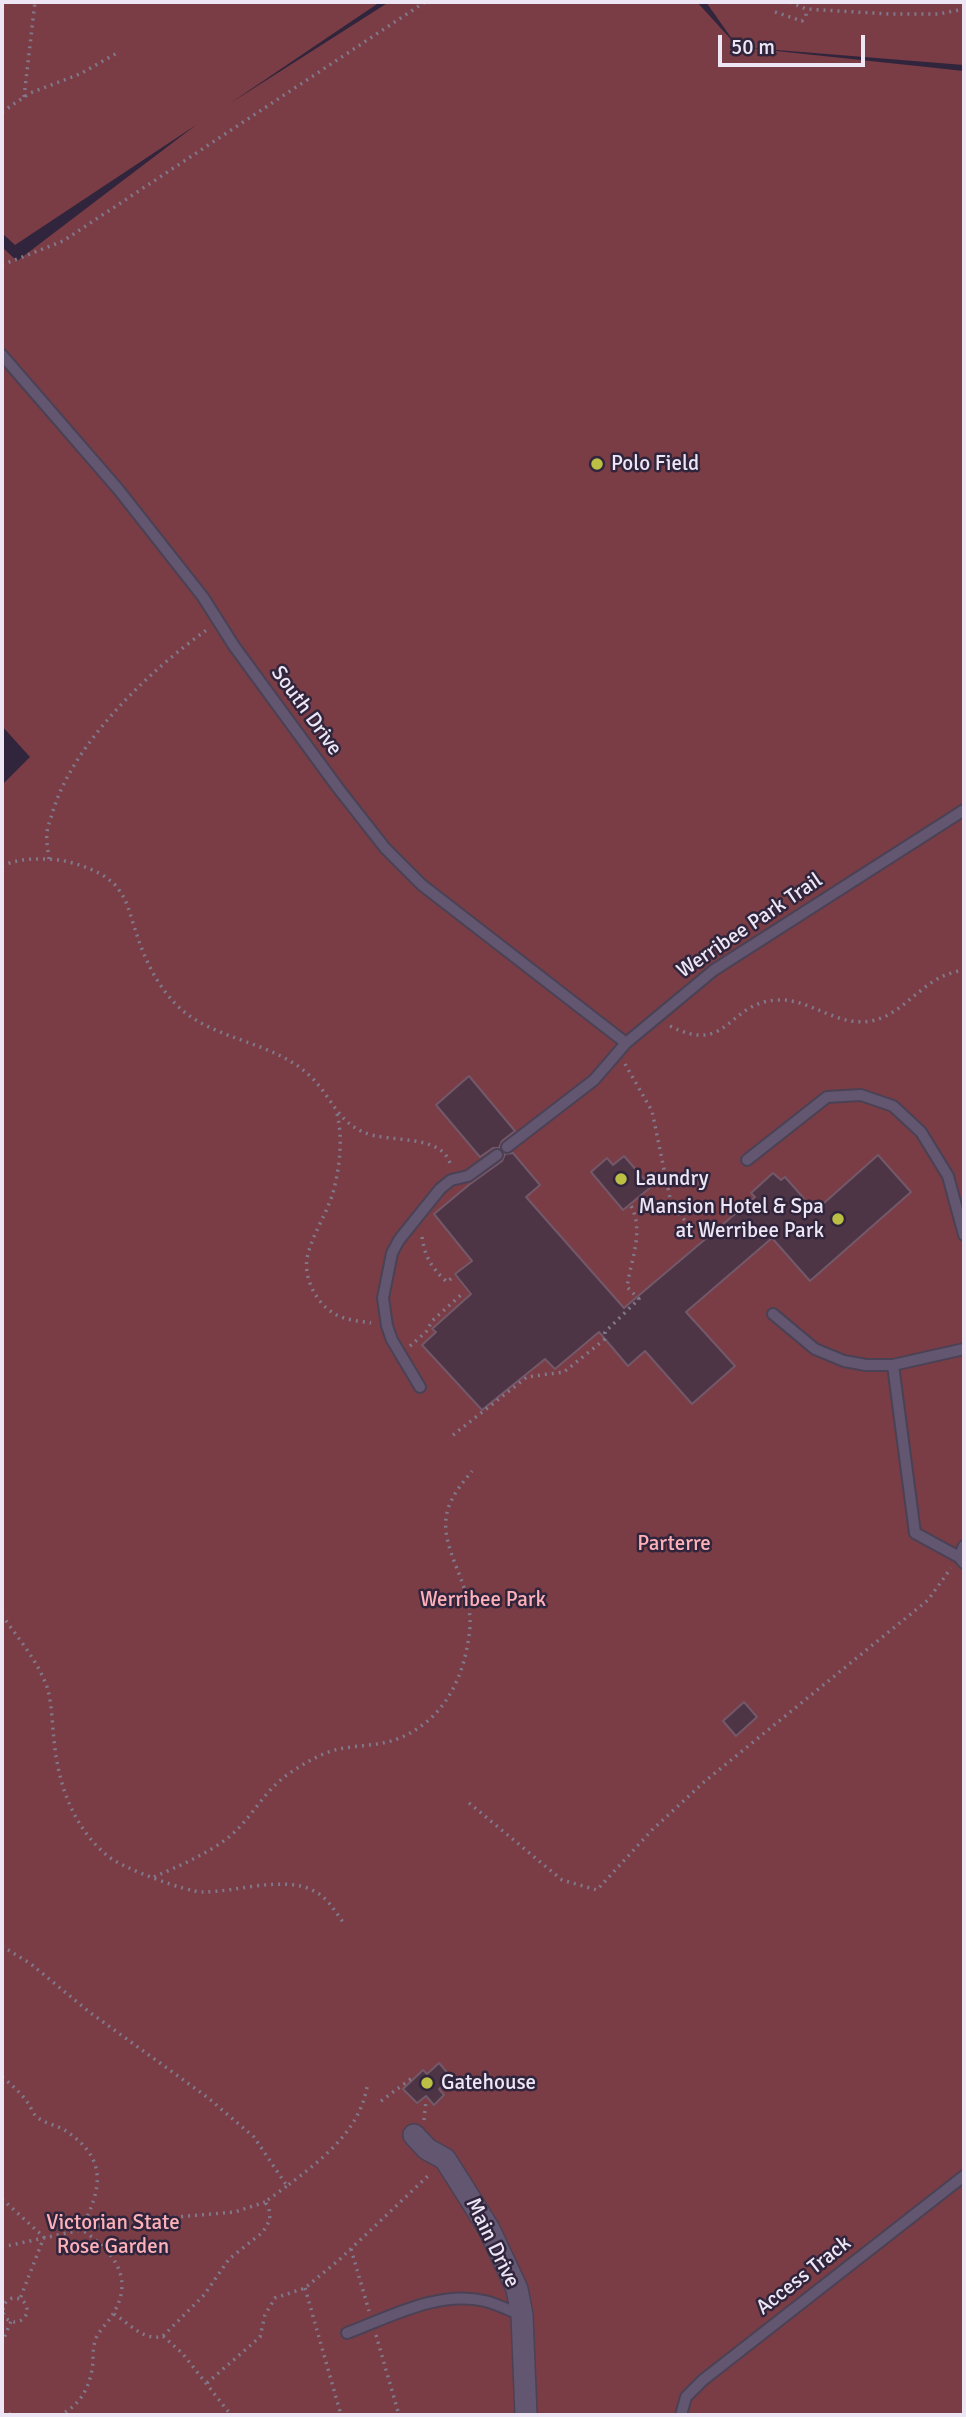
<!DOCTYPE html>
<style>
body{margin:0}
#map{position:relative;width:966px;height:2417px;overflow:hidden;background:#30253c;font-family:Signika,sans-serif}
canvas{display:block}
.frame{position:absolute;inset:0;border:4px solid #ede6f5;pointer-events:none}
.scale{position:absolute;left:718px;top:35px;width:147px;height:32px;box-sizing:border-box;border:4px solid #ede6f5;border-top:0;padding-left:9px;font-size:21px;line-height:24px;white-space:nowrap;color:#ede6f5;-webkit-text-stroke:5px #30253c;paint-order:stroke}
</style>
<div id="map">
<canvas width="966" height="2417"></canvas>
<div class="frame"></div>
<div class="scale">50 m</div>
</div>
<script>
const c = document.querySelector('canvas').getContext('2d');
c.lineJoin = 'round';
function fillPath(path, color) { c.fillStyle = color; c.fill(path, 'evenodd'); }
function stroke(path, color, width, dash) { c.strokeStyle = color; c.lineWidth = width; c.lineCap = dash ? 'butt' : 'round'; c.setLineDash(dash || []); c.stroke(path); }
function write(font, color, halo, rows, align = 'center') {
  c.font = font + ' Signika,sans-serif'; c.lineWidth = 5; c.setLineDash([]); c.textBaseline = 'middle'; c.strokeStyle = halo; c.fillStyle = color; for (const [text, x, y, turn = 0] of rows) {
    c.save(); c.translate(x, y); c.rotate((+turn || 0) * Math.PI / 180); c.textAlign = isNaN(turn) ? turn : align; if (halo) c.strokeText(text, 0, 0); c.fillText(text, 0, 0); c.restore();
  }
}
fillPath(new Path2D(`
 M2,2H380L229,104L389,2H697L737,46L706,2H964V65L739,47L964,71V2415H2V785L30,757L2,726V247L17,261L196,125L15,245L2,233Z`), '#7a3d45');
const building = new Path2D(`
 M469,1076L515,1131L502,1141L499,1148H493L480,1157L436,1105Z
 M513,1153L540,1185L526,1197L624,1308L755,1197L751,1193L773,1173L781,1180L785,1177L815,1211L878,1155L911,1192L810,1281L772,1238L686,1312L735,1366L692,1404L645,1351L628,1366L599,1332L555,1369L545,1359L482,1410L422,1345L436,1332L432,1329L471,1294L455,1274L472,1261L434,1214L470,1184L502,1161L505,1154Z
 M624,1156L651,1187L623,1210L591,1172L607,1158L613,1165Z
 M744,1702L757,1717L736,1736L723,1721Z
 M439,2063L452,2078L439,2089L444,2095L434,2105L426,2096L417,2103L403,2089L423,2070L427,2074Z`);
fillPath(building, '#4e3545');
stroke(building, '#73586a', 2);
const lane = new Path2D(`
 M2,355L118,489L203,597L234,646L338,788L385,848L422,885L626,1043
 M507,1147L594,1080L626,1043L714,970L964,810
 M747,1160L827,1097L861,1095L893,1106L921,1132L948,1176L964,1235
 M773,1314L815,1349L844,1361L866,1365H893L964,1349
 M893,1365L915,1533L959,1557
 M420,1387L392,1340L387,1326L383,1298L392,1253L399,1240L440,1189L451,1180L468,1176L497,1155
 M964,1546L959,1557L964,1563
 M347,2333C390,2317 438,2290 485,2301C497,2304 509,2310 521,2315
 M681,2415L686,2397L703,2380L964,2176`);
const street = new Path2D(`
 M414,2135L427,2149L445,2159L459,2181L489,2229L517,2289L522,2315L526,2415`);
stroke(lane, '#4b4155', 14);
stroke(street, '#4b4155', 24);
stroke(new Path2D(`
 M62,2H67
 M790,2L806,9L889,14H939L964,9
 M775,12L802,21L806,16V9
 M24,97L35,2
 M2,112L30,93L80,74L117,53
 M2,265L63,241L425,2
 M49,859C48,850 46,840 47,832C48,825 51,818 53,811C74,742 150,670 208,629
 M2,866C19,858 40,858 59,860C78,863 108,873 119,890C128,902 130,915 135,929C145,962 162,997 191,1017C227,1041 277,1045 309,1075C330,1094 336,1120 363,1132C389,1144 444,1132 451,1167
 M670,1026C729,1056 726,1003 777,1000C810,998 836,1027 871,1021C898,1016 915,991 939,978C946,974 956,972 964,969
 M625,1064L652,1111L671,1203L686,1222
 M337,1114C343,1138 340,1164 334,1189C328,1212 314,1231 308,1254C302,1275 315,1303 335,1314C345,1320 359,1321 371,1323
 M422,1237C425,1258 432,1268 447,1282L452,1278
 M410,1346L426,1332L432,1321L463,1293
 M453,1435L527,1377L564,1372L605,1339V1332L639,1299L627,1287C631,1259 645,1230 630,1204
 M2,1615C17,1637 38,1661 47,1687C52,1703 52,1723 54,1740C58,1784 73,1828 109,1857C123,1868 186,1892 203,1892C236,1892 285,1875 314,1891C327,1897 334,1910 343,1922
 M469,1803L562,1880L597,1890L652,1830L704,1782L928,1600L951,1568
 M154,1877C179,1866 207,1854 229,1837C251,1819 263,1792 287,1775C303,1764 321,1753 339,1749C358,1745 379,1746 397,1739C442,1722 463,1681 469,1636C471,1623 470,1611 467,1599C461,1569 437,1538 449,1506C454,1493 463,1482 472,1471
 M2,1946L31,1964L88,2011L207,2097L254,2137L287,2186C321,2160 359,2132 367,2087
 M2,2077C12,2085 21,2093 28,2103C31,2107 33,2114 37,2117C45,2124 58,2125 66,2131C108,2159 102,2189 81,2229C111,2250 136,2276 113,2314C108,2323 98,2331 95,2341C93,2348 93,2355 93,2362C91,2385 81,2405 60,2415
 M381,2101L412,2078
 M424,2120L426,2101
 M2,2199L44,2237L20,2299
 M2,2247L118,2222L235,2212L265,2202
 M351,2249L369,2311
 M305,2288L341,2415
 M3 2310a12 12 0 1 1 24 0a12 12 0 1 1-24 0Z
 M114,2314C129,2323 144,2342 163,2336L183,2354L231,2415
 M376,2335L399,2415
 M163,2336L204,2295L229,2259L263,2232L270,2220L269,2208L265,2202L287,2186
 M2,2343L11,2321
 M207,2383L260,2337L265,2315L275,2298L305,2288L311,2283L339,2260L431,2173
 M2,2411L12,2415`), '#81788b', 3.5, [2, 5]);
stroke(lane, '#625670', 10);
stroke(street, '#625670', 21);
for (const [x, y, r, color] of [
 [597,464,7,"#bbc045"],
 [621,1179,7,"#bbc045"],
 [838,1219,7,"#bbc045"],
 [427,2083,7,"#bbc045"]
]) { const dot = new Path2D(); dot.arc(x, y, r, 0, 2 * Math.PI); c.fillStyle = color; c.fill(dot); stroke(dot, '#30253c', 2.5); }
write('21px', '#ede6f5', '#30253c', [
 ["Polo Field",611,464],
 ["Laundry",635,1179],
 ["Mansion Hotel & Spa",824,1207,"right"],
 ["at Werribee Park",824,1231,"right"],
 ["Gatehouse",441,2083]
], 'left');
write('21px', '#ede6f5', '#30253c', [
 ["South Drive",306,711,54],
 ["Werribee Park Trail",750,926,-34],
 ["Main Drive",492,2243,64],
 ["Access Track",804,2276,-38]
]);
write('21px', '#ffb1b9', '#30253c', [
 ["Parterre",674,1544],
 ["Werribee Park",483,1600],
 ["Victorian State",113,2223],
 ["Rose Garden",113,2247]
]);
</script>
